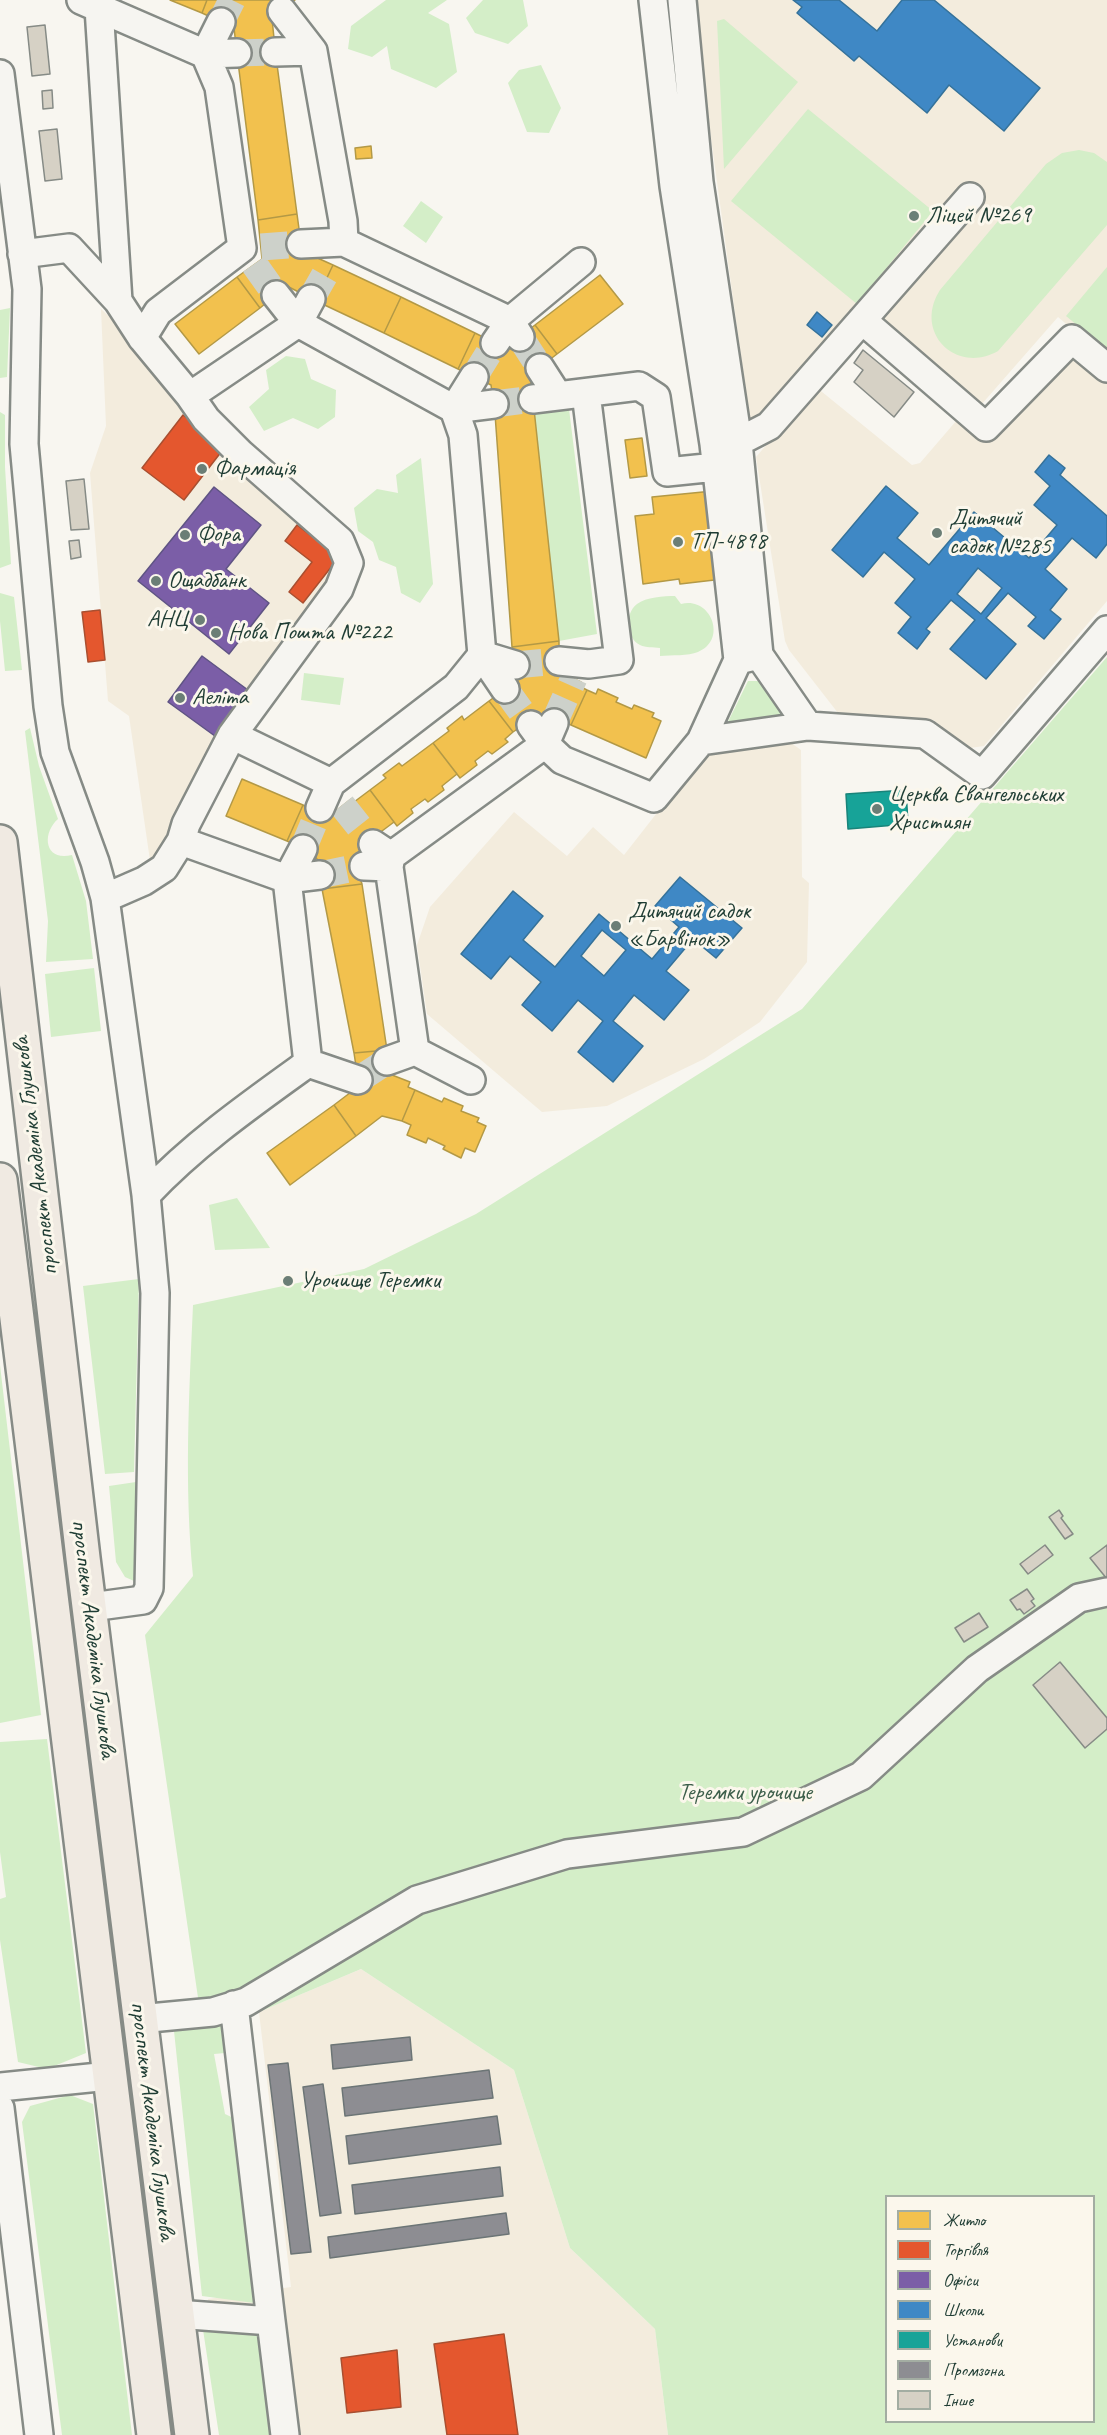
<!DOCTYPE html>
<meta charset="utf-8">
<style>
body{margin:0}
#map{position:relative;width:1107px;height:2435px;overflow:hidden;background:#f8f6f0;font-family:Caveat,sans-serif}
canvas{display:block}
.legend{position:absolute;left:885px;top:2195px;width:210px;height:228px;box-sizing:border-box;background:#fbf7ec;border:2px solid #a3ada2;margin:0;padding:8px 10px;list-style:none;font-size:18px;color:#1f3d34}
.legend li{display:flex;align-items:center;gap:12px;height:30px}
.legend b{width:30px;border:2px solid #a3ada2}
</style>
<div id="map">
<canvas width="1107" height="2435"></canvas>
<ul class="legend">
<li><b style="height:16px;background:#f2c14e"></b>Житло</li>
<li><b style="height:16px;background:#e4572e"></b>Торгівля</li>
<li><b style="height:16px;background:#7b5ea7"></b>Офіси</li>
<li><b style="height:16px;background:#3f88c5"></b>Школи</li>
<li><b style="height:16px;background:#17a398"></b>Установи</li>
<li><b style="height:16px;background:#8d8d92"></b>Промзона</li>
<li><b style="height:16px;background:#d6d1c5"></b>Інше</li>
</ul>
</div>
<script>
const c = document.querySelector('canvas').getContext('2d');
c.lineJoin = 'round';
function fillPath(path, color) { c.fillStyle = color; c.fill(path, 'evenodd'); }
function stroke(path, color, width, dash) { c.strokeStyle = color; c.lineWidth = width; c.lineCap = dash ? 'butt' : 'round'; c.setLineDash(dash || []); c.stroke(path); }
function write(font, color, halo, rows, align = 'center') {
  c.font = font + ' Caveat,sans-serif'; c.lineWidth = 6; c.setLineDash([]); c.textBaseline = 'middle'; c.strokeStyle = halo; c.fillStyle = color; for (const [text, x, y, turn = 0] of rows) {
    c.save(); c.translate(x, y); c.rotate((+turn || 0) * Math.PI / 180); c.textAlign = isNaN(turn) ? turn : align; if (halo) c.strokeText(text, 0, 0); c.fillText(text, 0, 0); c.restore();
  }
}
fillPath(new Path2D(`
 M692,0H1107V359L1058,317L981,405L871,314L754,451Z
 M101,309L346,536L355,572L153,881L129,716L108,701L90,473L106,426Z
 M1079,357L1107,381V601L984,746L970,748L933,720L838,713L789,650L785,641L756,457L816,387L912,465L920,463L957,420L987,443L1059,364Z
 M787,740L801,750L802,877L809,883L807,962L760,1022L704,1059L607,1106L542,1112L427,1014L417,945L430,907L514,812L567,856L593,827L624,855L703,754Z
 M361,1969L514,2070L570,2248L655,2329L668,2435H225L208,2299L291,2287L259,2012Z`), '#f3ecdd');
fillPath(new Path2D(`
 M386,0H447L428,13L449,24L457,72L436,88L391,69L387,46L372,57L348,49L351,26Z
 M483,0H523L528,26L508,44L475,33L466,18Z
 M724,19L798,82L724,169L717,21Z
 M541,65L561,108L549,133L527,132L508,83L519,70Z
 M808,109L933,211L857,304L731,201Z
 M1079,150L1094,153L1107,162V225L998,351C956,375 913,332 940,290L1046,164L1062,153Z
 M421,201L443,217L426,243L403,226Z
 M1107,267V350L1066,316Z
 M10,308L7,377L0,378V310Z
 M286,356L305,359L311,379L336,390L335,417L318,429L293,418L264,431L249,407L269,389L266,370Z
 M534,409H569L597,634L559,641Z
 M0,412L5,415V467L11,564L0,568Z
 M421,458L433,584L420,603L401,593L396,567L379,560L373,542L358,531L354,508L377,489L398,493L396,475Z
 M0,593L14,597L22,670L5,671L0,621Z
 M675,596L681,604C711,596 728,640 698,652C688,656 672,655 660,656V648C653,647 646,648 640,645C626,638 624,614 637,604C646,597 664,596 675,596Z
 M1107,657V2435H668L655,2329L570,2248L514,2070L361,1969L221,2028L225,2053L214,2054L225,2114L242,2122L262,2304L202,2296L174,2031L202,2025L145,1635L193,1576C184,1484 189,1396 193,1305L364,1269L476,1214L802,1009ZM886,2196H1094V2422H886Z
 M304,673L344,678L340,705L301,700Z
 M748,681H766L797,722L722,734Z
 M30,728L39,766L58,819C41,834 45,862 72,855L86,901L93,959L46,962L48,921L25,731Z
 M94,968L101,1031L51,1037L45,974Z
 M237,1198L270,1248L215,1250L209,1205Z
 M139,1279L134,1472L105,1474L83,1286Z
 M0,1365L41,1715L0,1723Z
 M136,1482L137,1575L134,1581L125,1577L116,1562L109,1486Z
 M47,1739L86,2053L47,2069L18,2062L0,1940V1899L6,1897L0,1852V1742Z
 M70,2095L93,2104L132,2435H62L22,2122L30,2106Z
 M202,2323L260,2325L274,2435H219Z`), '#d4eec8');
const homes = new Path2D(`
 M170,0H207L202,13Z
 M207,0H295L272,19L276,57L238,62L234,28L202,13Z
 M276,57L297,214L258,220L238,62Z
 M371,146L372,158L356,159L355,148Z
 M297,214L302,251L333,265L316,301L287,286L260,308L237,277L262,259L258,220Z
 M333,265L401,297L384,333L316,301Z
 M600,275L623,304L557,354L535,325Z
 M237,277L260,308L199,354L175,324Z
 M401,297L475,333L458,369L384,333Z
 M535,325L557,354L530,375L534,409L495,414L491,385L458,369L475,333L505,348Z
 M534,409L559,641L512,647L495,414Z
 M642,438L647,476L630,478L625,440Z
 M713,491L723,579L680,584L679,579L643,584L635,516L654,514L652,497Z
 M559,641V661L565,675L581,682L579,686L587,690L571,725L564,722L519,728L513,732L489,701L512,684L517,673L512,647Z
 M598,689L618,698L616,702L632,709L634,705L654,713L652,717L661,721L646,758L571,725L587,690L596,694Z
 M489,701L513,732L505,739L508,742L492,754L488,751L475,761L477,765L460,778L433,743L449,731L447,728L462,716L464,720Z
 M433,743L457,774L442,786L444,790L428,802L425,799L411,809L413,813L397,826L370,790L386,778L383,775L399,763L402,766Z
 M242,779L303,805L287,841L226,816Z
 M370,790L394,822L378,834L360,878L362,884L322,889L319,862L312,852L287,841L303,805L310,809L330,812L337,810L351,799L354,802Z
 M362,884L387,1050L354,1053L322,889Z
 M387,1050L388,1069L392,1075L410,1082L408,1087L415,1090L402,1121L382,1116L356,1136L334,1105L359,1086L354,1053Z
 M415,1090L442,1102L444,1098L463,1106L461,1111L479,1118L477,1122L486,1126L475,1152L465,1148L461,1158L443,1149L445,1146L428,1138L426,1143L407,1135L411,1125L402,1121Z
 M334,1105L356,1136L290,1185L267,1153Z`);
fillPath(homes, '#f2c14e');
stroke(homes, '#b39946', 1.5);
const shops = new Path2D(`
 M183,415L225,447L184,500L142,468Z
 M297,525L339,557L303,603L289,592L312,562L285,541Z
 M100,610L105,660L88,662L82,612Z
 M504,2334L518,2435H447L434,2344Z
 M397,2350L401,2407L347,2413L341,2358Z`);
fillPath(shops, '#e4572e');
stroke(shops, '#a94f30', 1.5);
const offices = new Path2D(`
 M214,487L261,525L226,569L269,603L229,654L138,581Z
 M202,656L252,693L219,739L168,702Z`);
fillPath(offices, '#7b5ea7');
stroke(offices, '#5f5484', 1.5);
const schools = new Path2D(`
 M793,0H839L877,31L902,0H934L1040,88L1004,131L949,85L927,113L859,56L854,61L797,13L802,7Z
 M817,312L832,325L822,337L807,325Z
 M1049,455L1065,468L1060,475L1107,516V544L1096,558L1072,538L1045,569L1067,589L1050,610L1061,619L1044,639L1028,626L1036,617L1008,593L986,618L1016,644L986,679L950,649L975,620L951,600L926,629L930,632L917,649L898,633L911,617L895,603L915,579L884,552L863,577L832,550L886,486L918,513L897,538L929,565L974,512L1029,558L1057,525L1034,505L1050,486L1035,472ZM978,568L1002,588L981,614L957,594Z
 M680,877L742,928L716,958L693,939L666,971L689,990L664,1020L634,995L613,1021L643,1046L613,1082L578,1052L603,1021L578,1000L552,1031L522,1005L541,982L510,956L491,979L461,954L513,891L543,916L523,940L555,967L599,914L652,959L679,927L655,906ZM602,930L626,950L604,976L581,956Z`);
fillPath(schools, '#3f88c5');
stroke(schools, '#35729a', 1.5);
const public = new Path2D(`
 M906,790L908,824L848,829L846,794Z`);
fillPath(public, '#17a398');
stroke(public, '#19847a', 1.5);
const industry = new Path2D(`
 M410,2037L412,2060L333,2069L331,2045Z
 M288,2063L311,2252L291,2254L268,2065Z
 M489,2070L493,2098L345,2116L342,2088Z
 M323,2084L341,2213L320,2216L303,2087Z
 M497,2116L501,2144L349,2164L346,2136Z
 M500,2167L503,2196L355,2214L352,2185Z
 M506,2213L509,2234L330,2258L328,2237Z`);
fillPath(industry, '#8d8d92');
stroke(industry, '#6c7576', 1.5);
const building = new Path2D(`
 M45,25L50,74L32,76L27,27Z
 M52,90L53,108L43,109L42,91Z
 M57,129L62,179L45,181L39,131Z
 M863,350L914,392L894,417L854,382L863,370L854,363Z
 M84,479L89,529L71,530L66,481Z
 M79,540L81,557L71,559L69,541Z
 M1059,1510L1063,1516L1061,1518L1073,1534L1065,1539L1049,1517Z
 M1045,1545L1053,1555L1028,1574L1020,1564Z
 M1107,1545V1579L1090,1558Z
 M1027,1589L1034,1599L1031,1601L1035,1606L1024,1614L1020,1609L1017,1610L1010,1600Z
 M979,1613L988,1627L964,1642L955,1628Z
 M1060,1662L1107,1718V1729L1085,1748L1033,1685Z`);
fillPath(building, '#d6d1c5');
stroke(building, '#868b86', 1.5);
stroke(new Path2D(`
 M221,22L232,0
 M237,53L275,52
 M261,247L301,244
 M254,264L276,295
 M311,299L331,264
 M520,337L540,368
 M474,377L495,343
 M494,404L533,399
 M515,665L559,661
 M505,689L531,725
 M554,723L574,678
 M342,805L373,844
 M303,849L320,808
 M320,875L364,866
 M358,1080L387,1061`), '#cdd1ca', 27, [27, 14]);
const minor = new Path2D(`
 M81,0L205,54L219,87L242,248L158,312L142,338
 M682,0L699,182L738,442L759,655
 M99,8L118,301L142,338L190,396L206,419L241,454L340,541L349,563L339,589L232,735L186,824L181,841L164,868L144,881L105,898
 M282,11L313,51L343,221L344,242L510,321L581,262
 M221,22L205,54L237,53
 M275,52L313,51
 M0,74L27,289L24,444L48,706L55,752L95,862L105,898L146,1195L155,1293L149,1588L143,1600L91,1607
 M301,244L344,242
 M22,254L69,248L118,301
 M276,295L298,323L311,299
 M862,320L986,427L1072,339L1107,368
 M495,343L510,321L520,337
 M540,368L558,396
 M190,396L298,323L454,409L463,435L482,655L505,689
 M533,399L639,386L656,397L667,472L716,467
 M454,409L494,404
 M454,409L474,377
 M722,444L738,442L769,426L970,197
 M742,659L759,655L808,726
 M559,661L589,664L619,660L586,393
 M531,725L545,744L562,760L654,798L701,741L738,660L714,444L674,186L653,0
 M232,735L331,783L456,687L482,655L515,665
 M701,741L808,726L925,734L982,775L1107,630
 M320,808L331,783
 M373,844L391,856L389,867L415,1051L471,1080
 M391,856L545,744L554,723
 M364,866L389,867
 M287,879L303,849
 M287,879L320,875
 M387,1061L415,1051
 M308,1063L358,1080
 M146,1195C194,1144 251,1104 308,1063L287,879L181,841
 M234,2005L271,2321
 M139,2019L213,2012L246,2002L417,1900L567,1854L743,1832L861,1776L977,1669L1079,1598L1107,1592
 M0,2087L109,2076
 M0,2108L39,2435
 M176,2314L271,2321L285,2435`);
const highway = new Path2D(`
 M0,842L83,1558L192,2435
 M0,1180L154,2435`);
stroke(minor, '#868b86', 32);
stroke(highway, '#868b86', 38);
stroke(minor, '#f6f5f1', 27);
stroke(highway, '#f0eae2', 33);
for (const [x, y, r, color] of [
 [914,216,6,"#6b7e76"],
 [202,469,6,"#6b7e76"],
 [937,533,6,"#6b7e76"],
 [185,535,6,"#6b7e76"],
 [678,542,6,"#6b7e76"],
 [156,581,6,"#6b7e76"],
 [200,620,6,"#6b7e76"],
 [216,633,6,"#6b7e76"],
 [180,698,6,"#6b7e76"],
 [877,809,6,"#6b7e76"],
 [616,926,6,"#6b7e76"],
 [288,1281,6,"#6b7e76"]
]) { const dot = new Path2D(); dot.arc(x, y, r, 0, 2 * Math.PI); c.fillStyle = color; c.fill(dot); stroke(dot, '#fbf7ec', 2); }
write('24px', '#1f3d34', '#fbf7ec', [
 ["Ліцей №269",926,216],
 ["Фармація",214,469],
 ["Дитячий",949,519],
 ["садок №285",949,547],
 ["Фора",197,535],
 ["ТП-4898",690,542],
 ["Ощадбанк",168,581],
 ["АНЦ",188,620,"right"],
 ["Нова Пошта №222",228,633],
 ["Аеліта",192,698],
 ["Церква Євангельських",889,795],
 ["Християн",889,823],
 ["Дитячий садок",628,912],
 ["«Барвінок»",628,940],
 ["Урочище Теремки",300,1281]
], 'left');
write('24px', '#1f3d34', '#fbf7ec', [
 ["проспект Академіка Глушкова",36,1156,-97],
 ["проспект Академіка Глушкова",93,1639,83],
 ["проспект Академіка Глушкова",152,2121,83]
]);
write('24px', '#3d5f4b', '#fbf7ec', [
 ["Теремки урочище",745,1793]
]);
</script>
